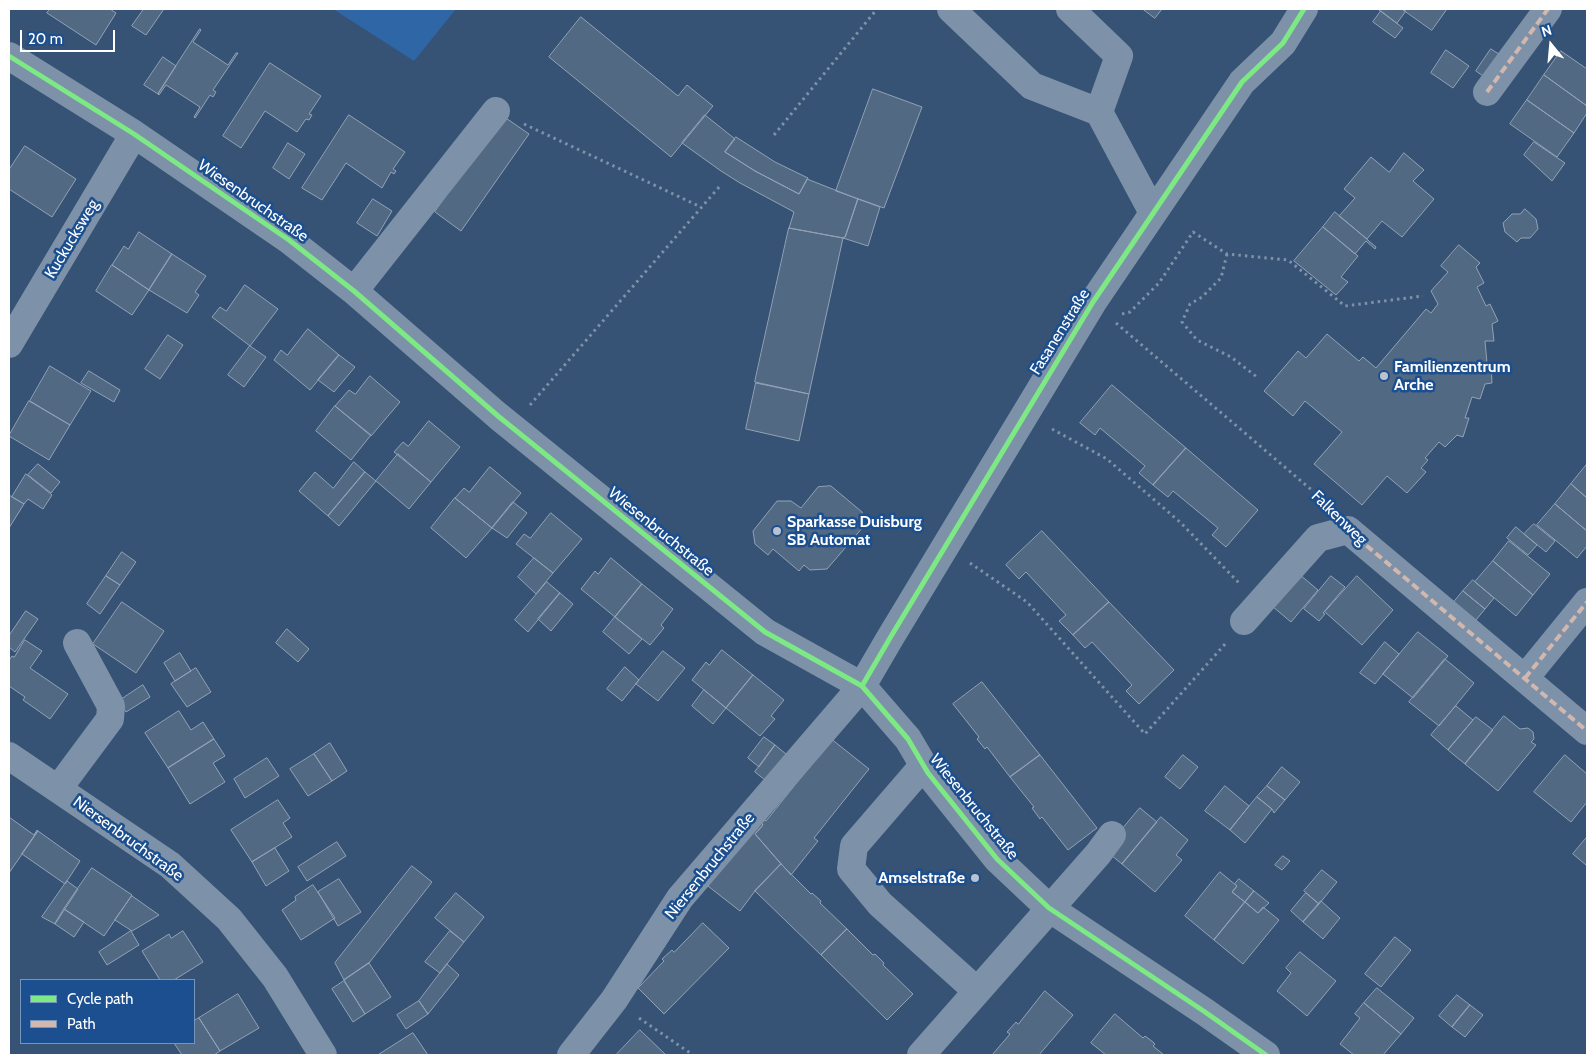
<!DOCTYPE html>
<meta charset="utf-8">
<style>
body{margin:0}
#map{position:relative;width:1596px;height:1064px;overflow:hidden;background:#365274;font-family:Cabin,sans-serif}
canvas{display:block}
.frame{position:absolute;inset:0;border:10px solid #fff;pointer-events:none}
.legend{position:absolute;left:20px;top:979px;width:175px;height:65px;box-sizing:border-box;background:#1b4f8f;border:1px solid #7695bc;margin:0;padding:6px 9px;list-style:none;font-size:15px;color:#fff}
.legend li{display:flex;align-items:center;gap:10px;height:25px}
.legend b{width:25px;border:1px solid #7695bc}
.north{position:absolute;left:1526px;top:20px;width:50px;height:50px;-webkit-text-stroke:4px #1b4f8f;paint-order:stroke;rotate:343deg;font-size:14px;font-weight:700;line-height:20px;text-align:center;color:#fff}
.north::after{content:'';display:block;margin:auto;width:18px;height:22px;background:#fff;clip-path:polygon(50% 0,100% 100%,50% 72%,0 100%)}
.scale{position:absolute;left:20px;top:30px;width:95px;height:22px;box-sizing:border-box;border:2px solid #fff;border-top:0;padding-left:6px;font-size:15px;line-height:18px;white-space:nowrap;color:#fff;-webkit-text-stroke:4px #1b4f8f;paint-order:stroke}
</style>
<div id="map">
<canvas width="1596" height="1064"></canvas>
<div class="frame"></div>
<ul class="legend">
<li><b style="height:6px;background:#7ce984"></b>Cycle path</li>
<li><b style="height:6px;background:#d1b7ad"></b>Path</li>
</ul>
<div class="north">N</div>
<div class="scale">20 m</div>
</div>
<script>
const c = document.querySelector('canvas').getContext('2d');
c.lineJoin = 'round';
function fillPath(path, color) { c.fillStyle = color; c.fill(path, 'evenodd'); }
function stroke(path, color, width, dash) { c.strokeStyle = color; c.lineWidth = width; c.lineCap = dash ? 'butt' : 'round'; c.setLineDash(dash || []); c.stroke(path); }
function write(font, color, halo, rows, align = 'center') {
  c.font = font + ' Cabin,sans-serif'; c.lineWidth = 5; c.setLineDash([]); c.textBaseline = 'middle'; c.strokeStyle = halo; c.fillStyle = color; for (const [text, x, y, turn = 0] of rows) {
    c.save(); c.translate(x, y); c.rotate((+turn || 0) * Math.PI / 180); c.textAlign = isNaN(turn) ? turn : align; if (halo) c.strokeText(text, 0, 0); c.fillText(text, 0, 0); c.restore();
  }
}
fillPath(new Path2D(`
 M333,9H456L414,61Z`), '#2f66a5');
const building = new Path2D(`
 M50,9H110L116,13L96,45L47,13Z
 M144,9H164L146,35L132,26Z
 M1143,9H1162L1155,18Z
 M1378,9H1402L1406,11L1397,23Z
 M1402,9H1447L1432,30Z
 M1381,11L1403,28L1395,38L1373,22Z
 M581,17L678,96L687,85L713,106L671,157L549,57Z
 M200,29L201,30L193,42L228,65L236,53H238L213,90L216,92L213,97L210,95L195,118L194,117L200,107L166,85L159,95L158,94Z
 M1491,49L1502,56L1487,79L1476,71Z
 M1446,50L1469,66L1453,88L1431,73Z
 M1561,51L1587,69V106L1544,75Z
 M163,57L176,66L158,94L144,85Z
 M270,63L321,96L309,114L312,115L309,120L306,119L297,132L265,111L241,148L223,136Z
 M1544,75L1587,106V113L1574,133L1527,100Z
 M873,89L922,107L884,208L836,191Z
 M1527,100L1574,133L1557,157L1510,124Z
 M349,115L405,152L393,169L396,171L394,174L391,172L382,188L346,163L322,200L302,188Z
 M705,115L735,139L725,152L755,171L799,194L807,179L858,199L845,237L843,238L789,228L794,212L740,183L721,171L682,143Z
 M503,116L529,134L461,231L435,212Z
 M736,137L775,162L808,178L799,194L755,171L725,152Z
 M1534,142L1565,163L1552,181L1524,155Z
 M288,143L305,154L289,179L273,168Z
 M25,146L76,179L52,217L9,189V170Z
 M1404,153L1424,170L1413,181L1434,199L1402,237L1382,221L1367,239L1339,216L1355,198L1344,189L1371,157L1389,172Z
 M373,199L392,211L377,236L357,223Z
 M858,199L880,207L868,246L843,238L845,237Z
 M1525,209L1536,219L1538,229L1530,238H1521L1517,242L1505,232L1503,223L1512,214H1520Z
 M1335,212L1376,247L1375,249L1366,241L1355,254L1323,227Z
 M1323,227L1358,256L1341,277L1348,282L1336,295L1294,261Z
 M789,228L843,238L809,394L755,382Z
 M139,232L172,254L149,290L112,265L124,246L128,249Z
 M1459,245L1480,263L1476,267L1484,283L1477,287L1486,306L1490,304L1498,321L1492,324L1494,341H1485L1487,363H1491L1492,383L1485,384L1480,399L1472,397L1465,418H1469L1463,437L1457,435L1445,447L1439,442L1425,458L1428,460L1421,468L1426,472L1407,493L1387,476L1362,505L1314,464L1342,432L1305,401L1293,416L1264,391L1298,351L1306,358L1327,334L1359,361L1363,357L1376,368L1426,309L1431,313L1438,304L1431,291L1448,272L1441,266Z
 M172,254L206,276L195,292L199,295L187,313L149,290Z
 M112,265L149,290L132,315L96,291Z
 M245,285L278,309L250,346L212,317L220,307L226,311Z
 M308,329L339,355L310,390L274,360L281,350L287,355Z
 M168,335L183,345L160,379L145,369Z
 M250,346L266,357L244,387L228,375Z
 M339,355L355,367L334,392L318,380Z
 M50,366L91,391L70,425L30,401Z
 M89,371L120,390L114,402L81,383Z
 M370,376L400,402L371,436L335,406L349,390L355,394Z
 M756,383L809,394L799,441L746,429Z
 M1112,385L1186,448L1153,485L1139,473L1145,466L1100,428L1095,435L1080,423Z
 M29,401L70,425L49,460L9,436Z
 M335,406L371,435L351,460L316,431Z
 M429,421L460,447L431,482L394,452L403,442L408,446Z
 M1186,448L1258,510L1226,547L1212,535L1218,528L1173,491L1168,497L1153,485Z
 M398,454L431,482L409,509L376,481Z
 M354,462L365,472L328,516L299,491L315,472L333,488Z
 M38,464L60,482L51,493L28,475Z
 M1587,464V498L1571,484Z
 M490,467L521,493L492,528L455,498L464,488L469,492Z
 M365,472L376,481L339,526L328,516Z
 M26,474L52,495L43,509L28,499L24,504L12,497Z
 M1571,484L1587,498V531L1555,504Z
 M831,486L862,512L864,526L827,569L810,570L804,565L799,571L773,549L768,555L755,544L753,531L777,501H791L801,508L818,487Z
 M9,495L24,504L9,528Z
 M455,498L492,528L466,558L431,528Z
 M513,502L527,513L507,538L492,528Z
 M1555,504L1587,531V546L1577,558L1537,525Z
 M551,513L582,539L553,573L516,544L524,534L530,538Z
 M1534,524L1555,541L1546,552L1524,534Z
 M1516,527L1537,545L1528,555L1507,538Z
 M1042,531L1109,602L1073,635L1059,621L1066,615L1026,572L1019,579L1006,565Z
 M1509,541L1550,574L1533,595L1493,561Z
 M122,552L136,562L120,585L106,576Z
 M534,558L553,573L536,594L518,577Z
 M611,558L642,584L615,617L581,589L595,571L598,574Z
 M1493,561L1533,595L1516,616L1475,582Z
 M1299,574L1318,590L1291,622L1272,606Z
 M106,576L120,585L100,614L87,604Z
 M1331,576L1345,587L1323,613L1325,614L1319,621L1304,609Z
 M1357,576L1393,610L1362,645L1325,612Z
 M1473,580L1494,598L1485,609L1463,591Z
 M547,582L560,593L528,632L515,620Z
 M642,584L673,609L661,625L664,628L650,645L615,617Z
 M1463,591L1485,609L1476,620L1454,602Z
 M560,593L573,604L551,631L538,619Z
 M122,602L164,631L136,673L93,644Z
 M1109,602L1174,670L1139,704L1126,691L1132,685L1092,642L1085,648L1073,635Z
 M26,611L38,619L15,652L9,647V636Z
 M615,617L642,639L629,654L603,632Z
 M287,629L309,649L298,662L276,643Z
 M1418,632L1448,656L1413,698L1383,674Z
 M25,640L42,651L30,668L68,694L50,719L23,700L25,697L9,686V660L12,656L14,657Z
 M1385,642L1399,654L1375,684L1360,673Z
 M722,650L753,675L726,708L692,680L706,662L709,665Z
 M663,651L685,668L658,701L636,684Z
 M180,653L191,671L175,681L164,663Z
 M1445,659L1474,683L1439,726L1409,702Z
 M625,667L639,680L622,701L607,689Z
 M196,668L211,692L187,707L171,684Z
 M753,675L784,700L771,716L775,719L760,736L726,708Z
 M982,682L1040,755L1010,777L987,747L985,749L977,739L979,737L953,704Z
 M143,685L150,697L126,712L119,701Z
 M704,690L726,708L713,724L692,706Z
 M1456,706L1473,720L1448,750L1431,735Z
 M179,711L191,730L203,722L214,739L168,768L145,733Z
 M1504,716L1520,729L1528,728L1533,732L1534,739L1531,742L1536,745L1498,791L1465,764Z
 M1476,717L1493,730L1465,764L1448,750Z
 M825,734L869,769L814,838L818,841L791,875L755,834L763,825L759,820L763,817L766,821L807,770Z
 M764,737L775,745L759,767L748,758Z
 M214,739L225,756L213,763L225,782L190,804L168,768Z
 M330,743L347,771L332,781L314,754Z
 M775,745L786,754L765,780L755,772Z
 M314,754L332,781L308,796L290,769Z
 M1040,755L1097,828L1068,850L1042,817L1040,819L1032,808L1034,807L1010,777Z
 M1183,755L1198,767L1180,789L1165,777Z
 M1565,755L1587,774V802L1571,822L1534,792Z
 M267,758L279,776L245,798L234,779Z
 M1282,767L1300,782L1285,800L1267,786Z
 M1225,786L1249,806L1230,830L1205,811Z
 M1267,786L1285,800L1274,813L1272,809L1257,797Z
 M1257,797L1272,809L1245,843L1230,830Z
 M278,800L290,818L283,823L292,837L252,862L231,830Z
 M1140,808L1157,822L1122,864L1105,850Z
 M9,817L34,835L37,830L38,831L9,873Z
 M1161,817L1188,840L1176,855L1182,860L1155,892L1122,864Z
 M759,820L763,825L755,834L781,864L755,891L740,911L704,883Z
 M38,831L80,861L65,884L22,854Z
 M1587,837V863L1586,865L1573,854Z
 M337,842L346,856L307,881L298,867Z
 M275,848L289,871L266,886L252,862Z
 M1283,856L1290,861L1282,870L1275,865Z
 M781,864L811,894L812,893L821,901L820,903L847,929L821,955L755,891Z
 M412,866L432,882L369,963L344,980L335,963Z
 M92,868L132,895L104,936L64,909Z
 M1322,870L1337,882L1319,904L1304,891Z
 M1220,872L1237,886L1232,892L1245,902L1214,940L1185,916Z
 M339,879L361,912L338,926L318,892Z
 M1239,879L1254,891L1245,902L1232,892L1237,886L1235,884Z
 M67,881L78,889L55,924L42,917Z
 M313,885L335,918L301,940L282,910L296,900L295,897Z
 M1254,891L1269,903L1258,913L1245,902Z
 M456,893L484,917L464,942L435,918Z
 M1306,893L1319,904L1303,922L1291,911Z
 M132,896L159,915L132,931L115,920Z
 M1321,901L1340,918L1323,939L1303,922Z
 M1245,902L1258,913L1263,907L1279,920L1243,964L1214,940Z
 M64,909L84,922L74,937L55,924Z
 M703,923L729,948L664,1014L638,988L664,961L662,959L672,950L674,952Z
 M847,929L873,955L875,954L884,963L883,965L913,994L887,1020L821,955Z
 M131,931L139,945L107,965L99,952Z
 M183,931L203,962L174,980H160L142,951L169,934L171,938Z
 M450,931L464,942L440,973L425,962Z
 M1395,937L1411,950L1381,987L1365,974Z
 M1300,952L1336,981L1307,1016L1277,991L1291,973L1286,968Z
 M369,963L391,997L365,1014L344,980Z
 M447,964L459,975L428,1014L419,1001Z
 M344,981L365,1014L353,1022L332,989Z
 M1377,988L1414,1018L1401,1034L1364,1003Z
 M1045,991L1073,1015L1039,1055H992L1010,1034L1007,1032L1016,1022L1018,1024Z
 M238,994L259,1028L220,1051L199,1018Z
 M1457,995L1470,1005L1452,1027L1439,1016Z
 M419,1001L428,1014L406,1029L397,1015Z
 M1364,1003L1401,1034L1383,1055H1354L1340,1044L1360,1018L1355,1014Z
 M1470,1005L1483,1015L1465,1037L1452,1027Z
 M1115,1014L1143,1038L1145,1036L1153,1042L1155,1044L1153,1046L1164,1055H1106L1091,1043Z
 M199,1018L220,1051L214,1055H182L174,1043H194V1021Z
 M640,1030L666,1055H616Z
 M413,1033L428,1055H378Z`);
fillPath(building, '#526984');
stroke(building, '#92a2b6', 1);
stroke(new Path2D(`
 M524,124L701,207
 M774,135L877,9
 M1227,254L1221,278L1202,297L1190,304L1182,322L1197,340L1231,357L1257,377
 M1122,314L1130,312L1159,283L1193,232L1227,254L1288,260L1345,306L1423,296
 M1116,323L1328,504
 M530,405L720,186
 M1052,429L1107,459L1181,523L1239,583
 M970,563L1027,602L1145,734L1226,643
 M639,1018L693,1055`), '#7d92a8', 3, [2.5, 4]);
stroke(new Path2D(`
 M951,9L1032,86L1099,112
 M1070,9L1119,56L1099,112L1153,213
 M9,56L134,134L289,240L354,291L498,416L765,632L862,686L908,739L928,773L997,859L1049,908L1205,1012L1266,1055
 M1487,92L1548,9
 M354,291L496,111
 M9,344L134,134
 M1244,621L1318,538L1348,530L1587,731
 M1525,678L1587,602
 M9,756L170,865L229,919L275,977L323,1055
 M923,766L854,846L851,869L880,904L977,991
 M58,789L110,719L111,706L77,643
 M571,1055L614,1000L680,898L862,686L890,638L1093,302L1242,82L1283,43L1304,9
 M921,1055L1098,854L1112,835`), '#7d92a8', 28);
stroke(new Path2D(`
 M1487,92L1548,9
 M1348,530L1587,731
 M1525,678L1587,602`), '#d1b7ad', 4, [8, 4]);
stroke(new Path2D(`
 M9,56L134,134L289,240L354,291L498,416L765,632L862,686L908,739L928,773L997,859L1049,908L1205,1012L1266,1055
 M862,686L890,638L1093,302L1242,82L1283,43L1304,9`), '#7ce984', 5);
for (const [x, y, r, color] of [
 [1384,376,5,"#b9c2ce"],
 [777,531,5,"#b9c2ce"],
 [975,878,5,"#b9c2ce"]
]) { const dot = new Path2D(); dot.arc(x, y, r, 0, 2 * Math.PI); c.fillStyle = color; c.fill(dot); stroke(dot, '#1b4f8f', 2); }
write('16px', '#fff', '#1b4f8f', [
 ["Wiesenbruchstraße",253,201,35],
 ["Kuckucksweg",72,239,-59],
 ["Fasanenstraße",1060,332,-58],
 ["Falkenweg",1339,518,44],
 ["Wiesenbruchstraße",661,532,39],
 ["Wiesenbruchstraße",974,807,51],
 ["Niersenbruchstraße",128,839,36],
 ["Niersenbruchstraße",710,866,-51]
]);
write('bold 16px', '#fff', '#1b4f8f', [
 ["Familienzentrum",1394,367],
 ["Arche",1394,385],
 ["Sparkasse Duisburg",787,522],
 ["SB Automat",787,540],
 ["Amselstraße",965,878,"right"]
], 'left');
</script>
